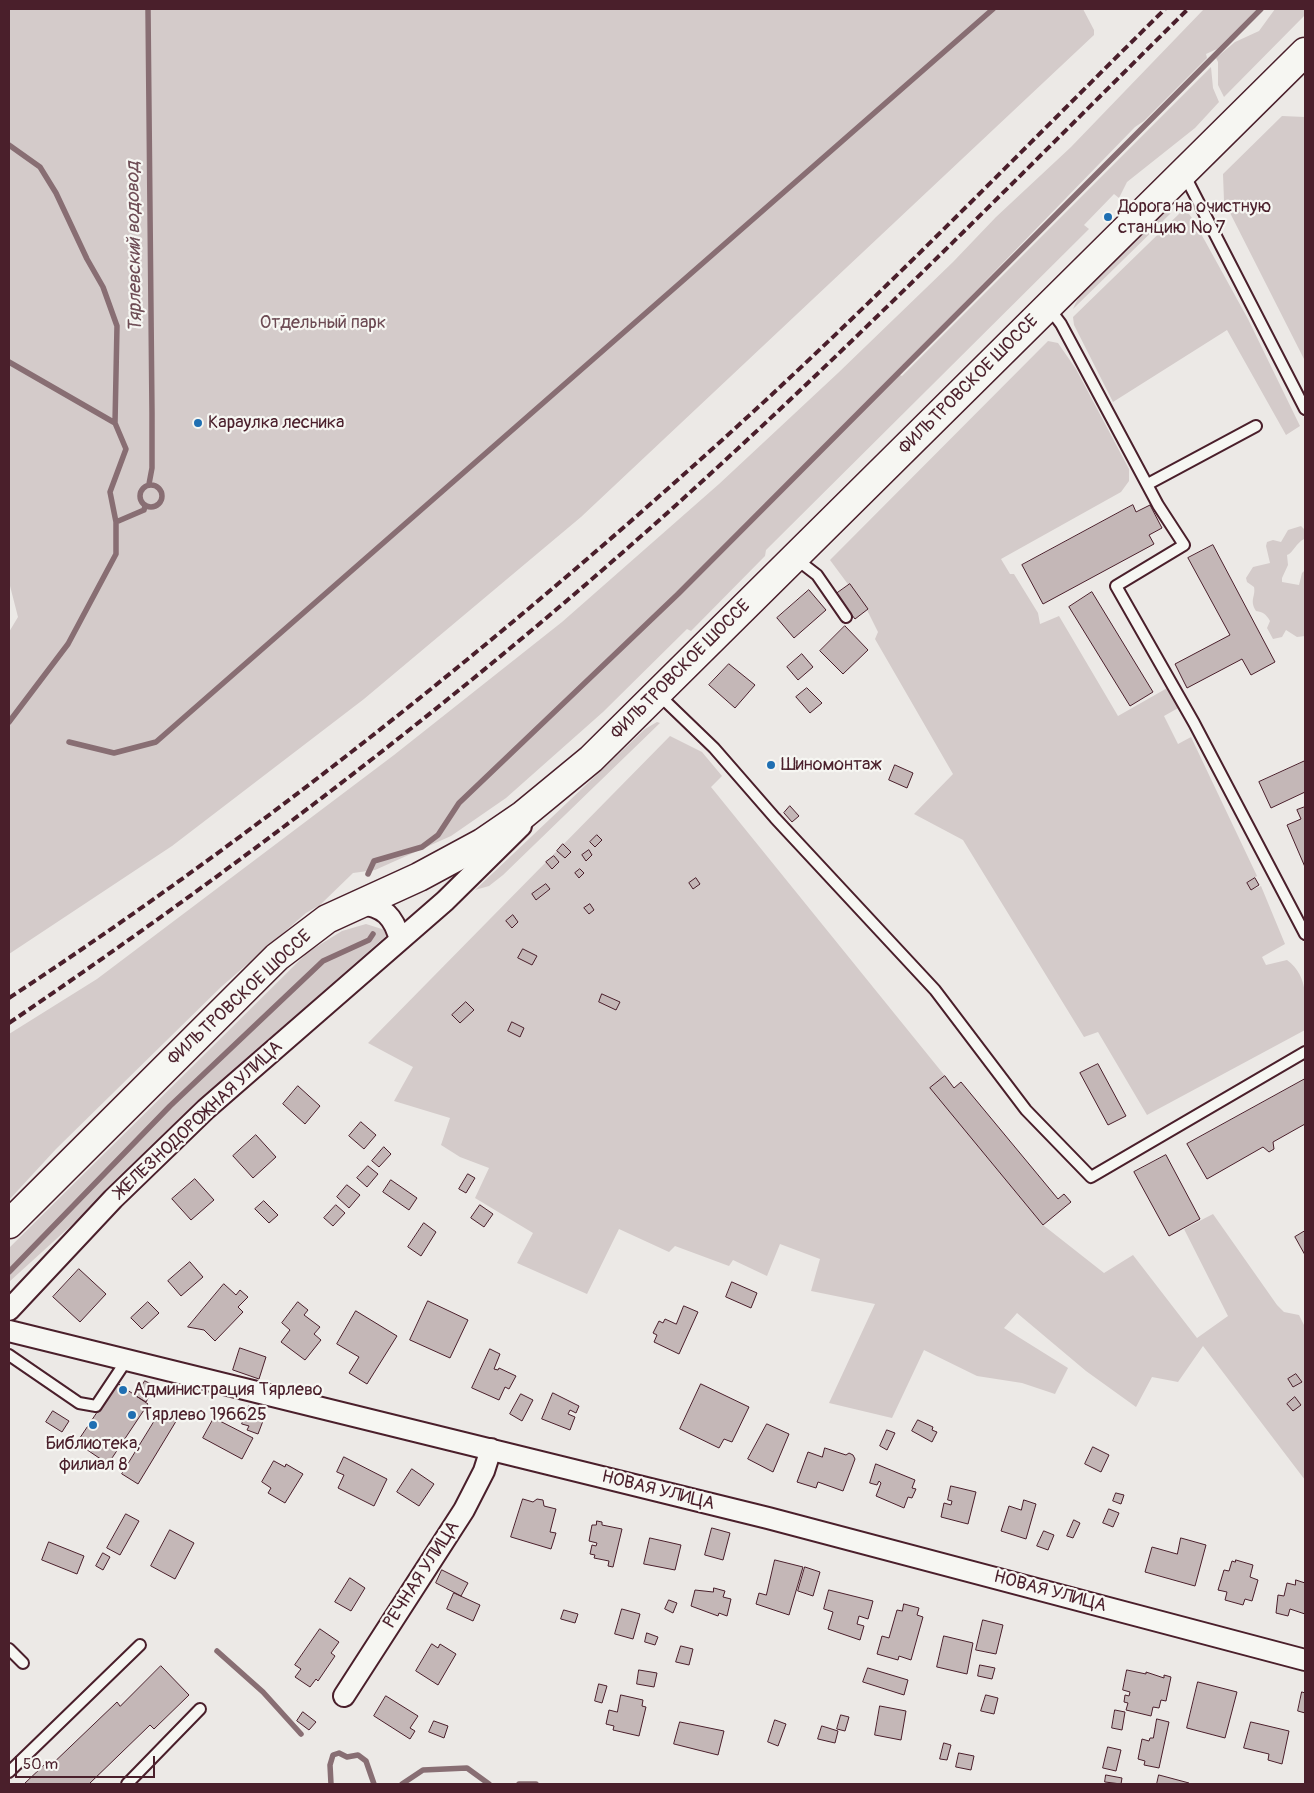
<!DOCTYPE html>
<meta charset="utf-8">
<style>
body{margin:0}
#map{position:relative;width:1314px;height:1793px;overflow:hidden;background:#ece9e6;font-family:Pangolin,sans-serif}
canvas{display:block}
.frame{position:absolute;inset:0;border:10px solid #4a1f2b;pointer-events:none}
.scale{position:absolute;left:15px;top:1756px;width:140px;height:22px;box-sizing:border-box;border:2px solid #4a1f2b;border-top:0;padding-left:6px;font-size:15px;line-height:18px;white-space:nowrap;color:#4a1f2b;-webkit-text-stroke:4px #f6f6f2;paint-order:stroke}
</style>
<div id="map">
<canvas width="1314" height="1793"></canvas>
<div class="frame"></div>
<div class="scale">50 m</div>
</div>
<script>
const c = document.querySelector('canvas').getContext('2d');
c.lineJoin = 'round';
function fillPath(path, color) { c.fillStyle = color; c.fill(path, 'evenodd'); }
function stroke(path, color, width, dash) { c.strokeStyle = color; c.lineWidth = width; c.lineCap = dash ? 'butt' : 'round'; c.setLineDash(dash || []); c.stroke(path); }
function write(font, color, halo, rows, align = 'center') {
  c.font = font + ' Pangolin,sans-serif'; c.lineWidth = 4.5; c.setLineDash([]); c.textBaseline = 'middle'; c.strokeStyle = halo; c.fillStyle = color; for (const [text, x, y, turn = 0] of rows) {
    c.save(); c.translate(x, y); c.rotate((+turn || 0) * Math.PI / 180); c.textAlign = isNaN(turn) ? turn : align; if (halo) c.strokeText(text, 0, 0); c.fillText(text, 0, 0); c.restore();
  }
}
fillPath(new Path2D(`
 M9,9H1083L1094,30V35L581,517L364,699L172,846L9,954V632L18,617L9,582Z
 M1204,9H1257L1217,49L1206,54L1207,58L1144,121L1135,127L896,373L902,376L1211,67L1213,88L1219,102L1195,128L1127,182L1119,198L1114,194L1084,225L1089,229L766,550L765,556L691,631L687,629L603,712L506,798L451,836L375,870L353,873L320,905L306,913L221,987L56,1149L9,1200V1034L97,979L394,755L562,622L719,484L838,373L953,262L996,217L1071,147Z
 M1275,9H1305V15L1224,97L1218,85V62L1216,58L1235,42L1259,31Z
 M1282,116L1305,117V361L1224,201L1223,174Z
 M1174,208L1170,214L1073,309C1084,281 1137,237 1161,214Z
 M1182,211L1189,214L1194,221L1248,319L1300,426L1286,435L1227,330L1113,402L1074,325L1073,317Z
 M1048,341L1058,343L1076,369L1129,469V481L1121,492L1001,559L1010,574H1014L1038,613L1040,624L1059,616L1118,716L1169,687L1180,707L1164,716L1178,744L1191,737L1257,876L1247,883L1251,890L1261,886L1285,944L1262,957L1266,965L1287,960C1310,977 1305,1003 1305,1030L1147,1115L1098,1032L1084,1037L963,840L914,814L953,774L875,639L878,632L867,610L830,560Z
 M1301,526L1304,529V539C1296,543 1293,553 1287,555L1288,565L1282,578V582L1299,585L1302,573L1305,570V636L1297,637L1286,630L1282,637L1273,639L1267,628L1270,621C1266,614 1263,612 1256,611C1249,600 1256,596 1254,587L1247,582L1246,578L1253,567L1270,563L1266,546L1267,542L1273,540L1281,542L1288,530Z
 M657,722L660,723L503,875L489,886L475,890L645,729Z
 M670,736L702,752L722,776L711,787L945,1076L931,1088L1043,1225L1104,1273L1133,1255L1197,1338L1228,1316L1184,1229L1213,1214L1277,1305L1284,1312L1299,1315L1305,1327V1480L1203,1346L1178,1382L1152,1377L1136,1407L1086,1371L1017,1313L1004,1328L1068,1368L1055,1394L1022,1383L977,1376L924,1350L892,1418L829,1403L875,1304L811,1291L820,1259L780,1244L767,1276L733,1260L729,1266L675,1246L669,1252L619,1229L587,1294L517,1263L533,1233L475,1198L489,1168L460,1157L441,1145L450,1118L394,1101L413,1067L368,1043Z
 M366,924L385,930L387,935L243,1062L86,1212L9,1282V1248L308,952L342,931Z`), '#d4cbca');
stroke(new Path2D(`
 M148,9L152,413V468L149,484
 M9,145L40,167L56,193L87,259L103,287L117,326L115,423
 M9,362L115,423L126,449L110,492L116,522V554L68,644L9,722
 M140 496a11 11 0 1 1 22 0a11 11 0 1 1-22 0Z
 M116,522L144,510L145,506
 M69,742L114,753L156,742L993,9
 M368,874L374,861L422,847L438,835L459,803L678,594L1261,9
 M9,1272L170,1106L323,961L369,940L373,934
 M217,1651L263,1692L301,1734
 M331,1784L330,1765L333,1755L339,1753L347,1757L358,1755L366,1761L374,1784
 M402,1784L423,1770L467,1768L489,1784
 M519,1784H536`), '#886e73', 5.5);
const building = new Path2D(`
 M1133,505L1136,512L1150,505L1162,528L1149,535L1154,544L1043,604L1022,565Z
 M1213,545L1275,662L1251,675L1242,659L1187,688L1175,664L1230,635L1188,558Z
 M850,584L868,609L855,619L836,594Z
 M809,590L826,610L794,638L777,618Z
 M1092,592L1153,692L1130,706L1069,607Z
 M845,626L868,650L843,674L820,651Z
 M802,654L813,667L798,680L787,667Z
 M729,664L755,685L735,708L709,685Z
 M807,688L822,703L810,713L796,697Z
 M1305,761V792L1271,808L1259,782Z
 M895,765L913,773L907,788L889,780Z
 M790,806L799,816L792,822L784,813Z
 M1305,807V867L1287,825L1301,819L1297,810Z
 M597,835L602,840L595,847L590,842Z
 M563,844L571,852L565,858L557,851Z
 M589,850L592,855L586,861L582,855Z
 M554,856L559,862L552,869L546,862Z
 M580,869L584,873L579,878L575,873Z
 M696,878L700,884L693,889L689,883Z
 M1255,878L1259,885L1251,890L1247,883Z
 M546,884L550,889L536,900L532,894Z
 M590,904L594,910L589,914L584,908Z
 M513,915L518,922L512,928L506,921Z
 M523,949L537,956L532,965L518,958Z
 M602,994L620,1002L616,1010L599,1002Z
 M466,1002L474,1010L460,1023L452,1015Z
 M512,1022L524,1028L520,1037L508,1031Z
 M1098,1064L1126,1116L1108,1125L1080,1073Z
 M945,1076L954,1088L961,1082L1058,1199L1064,1194L1071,1202L1043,1225L930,1088Z
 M1305,1079V1124L1273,1142L1274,1149L1269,1152L1263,1147L1207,1179L1187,1144Z
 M298,1086L320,1106L305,1124L283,1104Z
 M361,1122L376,1135L364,1149L349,1136Z
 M256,1135L276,1157L253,1178L233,1156Z
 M384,1147L391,1154L379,1167L372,1161Z
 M1166,1155L1200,1219L1169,1236L1134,1172Z
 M368,1166L378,1174L367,1187L357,1178Z
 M468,1174L475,1178L466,1193L459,1189Z
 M195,1179L214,1200L191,1220L172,1199Z
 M391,1180L417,1198L409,1210L383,1192Z
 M347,1185L360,1195L349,1208L337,1197Z
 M264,1201L278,1215L269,1223L255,1209Z
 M336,1205L345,1213L333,1226L324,1218Z
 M480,1205L493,1214L484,1227L471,1218Z
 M424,1223L436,1232L421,1256L408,1247Z
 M1305,1231V1255L1295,1237Z
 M190,1262L203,1277L181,1296L168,1281Z
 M79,1269L106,1294L80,1322L53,1297Z
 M732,1282L757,1293L751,1308L726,1297Z
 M224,1284L236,1295L240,1290L248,1297L238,1307L243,1312L215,1341L204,1330L188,1327Z
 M428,1301L468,1320L450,1358L410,1340Z
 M148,1302L159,1313L142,1329L131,1318Z
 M298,1302L308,1310L304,1315L320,1327L314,1334L321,1340L305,1360L281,1342L290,1330L282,1323Z
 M684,1306L698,1312L679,1354L654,1342L657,1335L653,1333L659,1321L663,1323L665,1319L676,1324Z
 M356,1311L397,1336L367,1384L349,1373L359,1357L337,1344Z
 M240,1348L266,1357L259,1379L233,1370Z
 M490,1349L500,1354L494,1369L498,1370L499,1368L516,1376L509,1389L505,1387L499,1400L472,1388Z
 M1296,1374L1302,1382L1293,1387L1288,1379Z
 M145,1381L155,1386L146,1402L136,1396Z
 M117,1383L148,1404L108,1464L77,1443Z
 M701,1384L749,1407L732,1442L724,1439L719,1448L680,1429Z
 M553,1393L579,1406L576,1413L570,1410L568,1414L575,1417L570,1430L542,1419Z
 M521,1394L533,1400L522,1421L510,1414Z
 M1295,1397L1301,1405L1293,1411L1287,1404Z
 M249,1406L266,1413L258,1434L247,1430L249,1426L242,1424Z
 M162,1409L178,1418L138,1484L122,1474Z
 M53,1411L69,1421L62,1432L46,1422Z
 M214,1418L253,1438L242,1459L203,1438Z
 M918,1420L933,1427L932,1430L937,1432L932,1442L912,1431Z
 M767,1424L789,1434L773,1472L748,1459Z
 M887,1430L895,1433L887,1450L880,1446Z
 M1093,1447L1109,1455L1101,1472L1085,1464Z
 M825,1448L846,1455L849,1453L853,1455L855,1459L843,1491L818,1482L816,1488L797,1482L808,1452L822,1457Z
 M344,1457L387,1479L374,1506L338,1488L344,1475L337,1472Z
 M274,1461L285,1467L286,1464L303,1474L285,1503L268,1493L271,1488L262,1482Z
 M876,1464L915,1480L912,1488L916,1489L912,1498L908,1497L904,1508L876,1496L881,1483L879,1481L877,1485L870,1483Z
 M412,1469L434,1484L419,1506L397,1492Z
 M951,1486L976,1492L968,1524L941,1517L944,1503L951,1505L952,1501L948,1500Z
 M1116,1493L1124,1495L1121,1504L1113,1501Z
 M523,1499L533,1502L537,1499L543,1500L544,1506L556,1509L550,1532L556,1533L551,1549L511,1537Z
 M1024,1500L1036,1504L1026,1539L1001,1531L1009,1506L1021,1510Z
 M1109,1509L1119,1513L1113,1527L1103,1523Z
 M126,1514L139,1521L120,1555L107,1548Z
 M1074,1520L1080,1523L1073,1538L1067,1536Z
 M597,1521L602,1522V1525L622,1529L613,1567L608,1566L609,1561L594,1558L595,1555L590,1554L592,1545L596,1546L597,1543L589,1541L592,1525H596Z
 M712,1528L730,1533L723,1560L705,1555Z
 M170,1530L194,1543L175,1579L151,1566Z
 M1044,1531L1054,1535L1048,1550L1037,1546Z
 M650,1538L681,1545L675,1570L644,1564Z
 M1181,1538L1206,1545L1195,1586L1145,1572L1152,1547L1177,1554Z
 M49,1542L84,1556L77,1574L42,1560Z
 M103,1553L110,1557L103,1570L96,1566Z
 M775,1560L803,1567L789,1615L756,1604L759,1593L766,1595Z
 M1236,1560L1253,1565L1250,1577L1258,1580L1252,1601L1245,1599L1243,1605L1225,1600L1227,1592L1218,1590L1224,1570L1229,1571L1232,1561L1235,1562Z
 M805,1567L820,1572L813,1596L798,1591Z
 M442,1570L468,1583L461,1596L436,1583Z
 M350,1578L365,1588L351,1611L335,1602Z
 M1296,1580L1305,1583V1614L1290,1609L1288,1616L1276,1613L1278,1595L1284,1596L1287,1583L1295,1585Z
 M714,1588L725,1591L723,1597L731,1599L727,1616L719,1613L718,1616L691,1606L695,1590L713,1592Z
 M829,1590L873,1601L868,1619L859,1616L857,1624L864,1626L860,1640L828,1629L833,1612L824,1609Z
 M454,1593L480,1605L473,1621L447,1609Z
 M669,1600L677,1603L673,1613L665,1609Z
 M904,1604L919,1608L917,1615L923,1617L911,1660L899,1656L898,1660L877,1654L882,1636L889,1638L897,1610L902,1611Z
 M622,1609L640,1614L633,1639L615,1634Z
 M564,1610L578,1614L575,1623L561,1619Z
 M983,1620L1003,1625L996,1654L976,1650Z
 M320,1629L339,1642L331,1653L335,1656L318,1681L316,1679L310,1687L295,1677L301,1669L295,1665Z
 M647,1633L658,1637L655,1645L645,1642Z
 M944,1636L973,1643L967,1674L937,1667Z
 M432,1644L438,1648L440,1644L456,1654L438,1685L416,1671Z
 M681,1646L693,1649L689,1665L676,1662Z
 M980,1665L995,1668L992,1679L978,1676Z
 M161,1666L189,1695L154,1729L150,1725L89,1784H24L44,1765L47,1769L117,1702L120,1706Z
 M868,1668L908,1680L904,1695L863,1682Z
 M639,1670L657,1673L654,1687L637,1684Z
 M1127,1670L1146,1674V1672L1164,1678V1675L1171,1677L1166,1701L1161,1700L1159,1708L1153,1707L1151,1716L1126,1710L1128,1703L1124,1702L1125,1695L1129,1696L1130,1692L1123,1690Z
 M1198,1682L1237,1692L1225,1738L1187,1728Z
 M599,1684L607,1686L602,1703L595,1701Z
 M1302,1692L1305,1693V1713L1298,1711Z
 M621,1695L643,1700L642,1706L646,1707L639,1736L613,1730L614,1726L606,1724L609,1710L617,1712Z
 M986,1695L998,1698L994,1714L981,1711Z
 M386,1696L418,1716L410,1728L415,1731L410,1739L374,1716Z
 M880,1706L906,1711L901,1740L875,1735Z
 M1115,1710L1125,1712L1122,1730L1112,1728Z
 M303,1712L316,1722L309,1730L297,1721Z
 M841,1715L849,1717L845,1731L837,1729Z
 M1157,1719L1169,1722L1159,1768L1144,1765L1145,1761L1138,1759L1142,1739L1149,1741L1150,1738H1153Z
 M775,1720L786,1724L778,1746L768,1742Z
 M434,1721L448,1726L444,1738L429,1732Z
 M680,1722L724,1731L718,1755L674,1744Z
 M1251,1722L1289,1731L1282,1764L1268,1760L1269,1754L1244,1748Z
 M822,1726L838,1731L835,1743L818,1739Z
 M944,1743L951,1745L947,1760L940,1759Z
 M1108,1747L1121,1750L1116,1771L1103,1768Z
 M959,1753L974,1756L971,1770L956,1767Z
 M1106,1775L1122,1778L1121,1784L1105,1782Z
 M1159,1775L1189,1783V1784H1157Z`);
fillPath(building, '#c4b7b7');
stroke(building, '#4a1f2b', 1);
const service = new Path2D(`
 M1184,174L1305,409
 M1049,308L1061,324L1158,505L1184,545L1116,586L1194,723L1305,934
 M1148,484L1256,426
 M795,558L817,575L846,617
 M659,695L714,748L775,818L935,990L1026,1110L1091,1177L1305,1052
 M9,1355L79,1403L96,1406L126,1361
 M9,1649L23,1663
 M9,1772L140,1645
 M127,1784L200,1709`);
const minor = new Path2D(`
 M360,904C384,906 394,917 400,940
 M9,1310L113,1199L206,1109L445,901L521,826
 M9,1331L768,1518L1305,1660
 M344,1696L464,1510L484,1471L491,1449`);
const secondary = new Path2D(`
 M9,1224L277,957L327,919L419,877L482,843L523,815L591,759L1305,52`);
stroke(service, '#4a1f2b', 14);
stroke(minor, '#4a1f2b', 24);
stroke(secondary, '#4a1f2b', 31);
stroke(service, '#f6f6f2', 10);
stroke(minor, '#f6f6f2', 20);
stroke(secondary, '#f6f6f2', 28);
stroke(new Path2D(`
 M9,998C260,833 497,643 720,442C874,303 1018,154 1165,9
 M9,1023C231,872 446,709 647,531C835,364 1010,185 1188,9`), '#4a1f2b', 4, [8, 4]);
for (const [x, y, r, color] of [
 [1108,217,5,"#1f6fb2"],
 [198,423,5,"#1f6fb2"],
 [771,765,5,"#1f6fb2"],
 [123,1390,5,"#1f6fb2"],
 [132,1415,5,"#1f6fb2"],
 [93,1425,5,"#1f6fb2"]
]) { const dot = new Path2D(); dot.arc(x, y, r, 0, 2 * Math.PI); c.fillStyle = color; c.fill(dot); stroke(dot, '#f6f6f2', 2); }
write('18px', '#4a1f2b', '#f6f6f2', [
 ["Дорога на очистную",1118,207],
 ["станцию № 7",1118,228],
 ["Караулка лесника",208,423],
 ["Шиномонтаж",781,765],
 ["Администрация Тярлево",133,1390],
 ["Тярлево 196625",142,1415],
 ["Библиотека,",93,1444,"center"],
 ["филиал 8",93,1465,"center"]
], 'left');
write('18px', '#6c4a53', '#f6f6f2', [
 ["Отдельный парк",323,323]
]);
write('18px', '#4a1f2b', '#f6f6f2', [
 ["ФИЛЬТРОВСКОЕ ШОССЕ",969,385,-45],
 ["ФИЛЬТРОВСКОЕ ШОССЕ",681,670,-45],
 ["ФИЛЬТРОВСКОЕ ШОССЕ",240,998,-43],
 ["ЖЕЛЕЗНОДОРОЖНАЯ УЛИЦА",199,1120,-43],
 ["НОВАЯ УЛИЦА",658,1491,14],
 ["РЕЧНАЯ УЛИЦА",422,1575,-57],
 ["НОВАЯ УЛИЦА",1050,1592,15]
]);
write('italic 19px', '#6e4d55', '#f6f6f2', [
 ["Тярлевский водовод",135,247,-91]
]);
</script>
